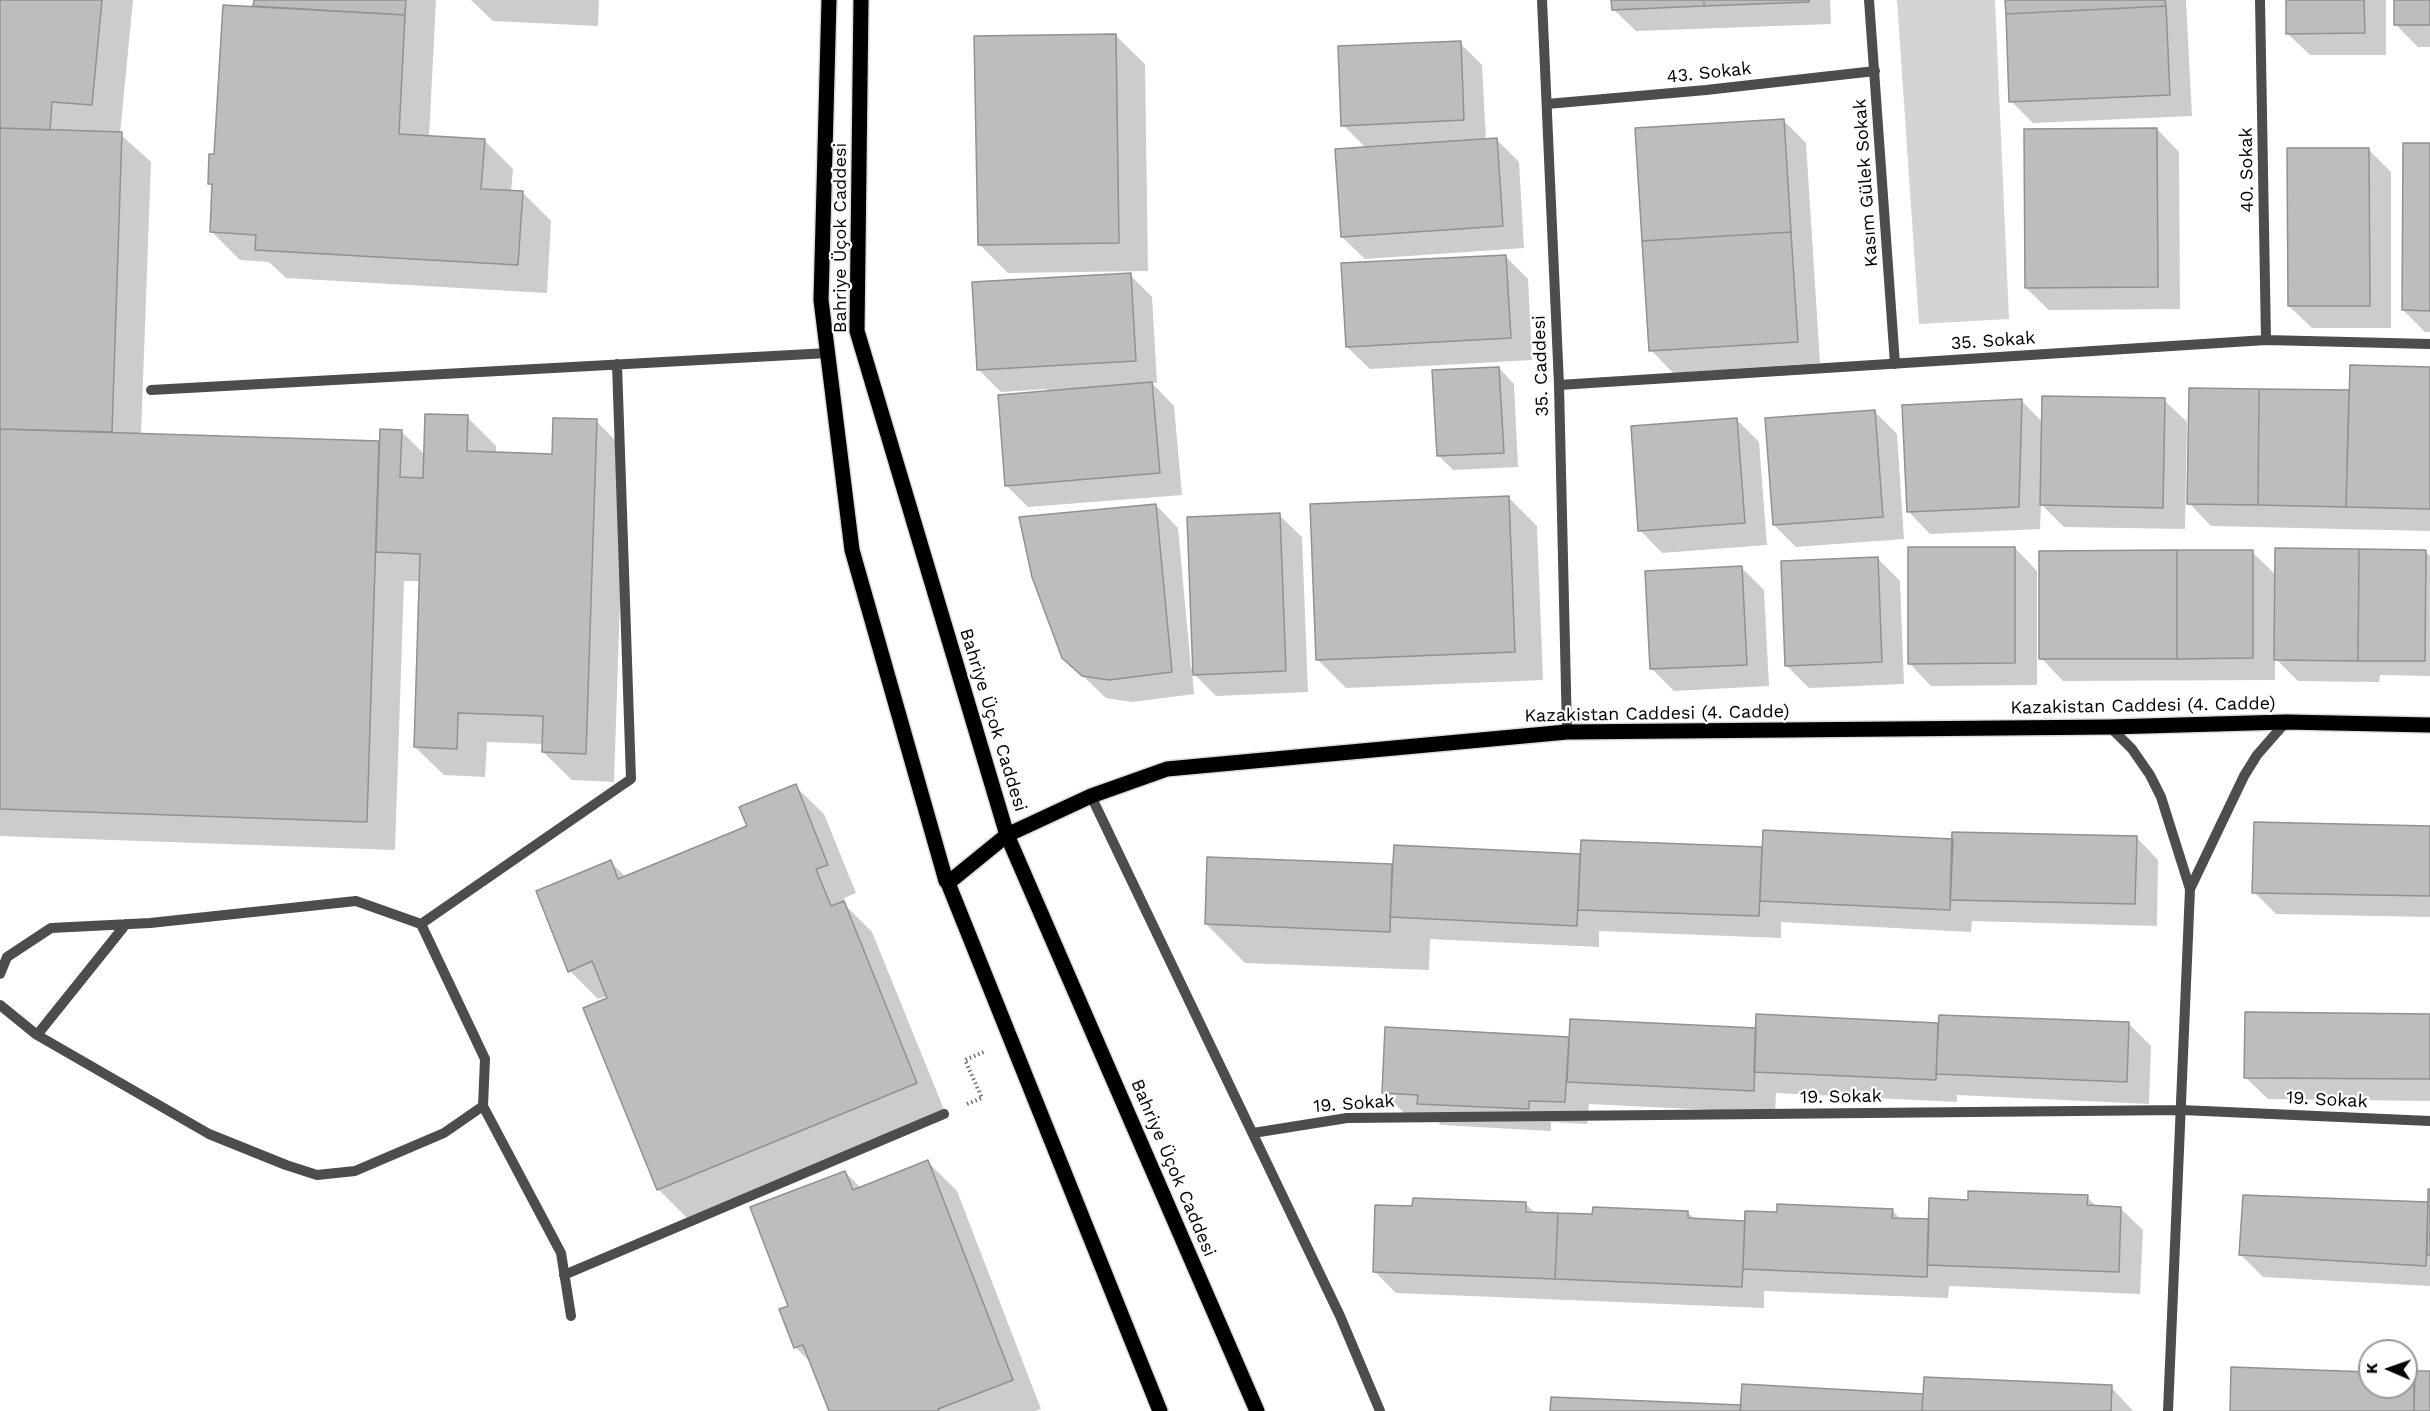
<!DOCTYPE html>
<meta charset="utf-8">
<style>
body{margin:0}
#map{position:relative;width:2430px;height:1411px;overflow:hidden;background:#fff;font-family:"Work Sans",sans-serif}
canvas{display:block}
.north{position:absolute;left:2358px;top:1339px;width:60px;height:60px;box-sizing:border-box;background:#fff;border:2px solid #999;border-radius:50%;rotate:272deg;font-size:16px;font-weight:700;line-height:24px;text-align:center;color:#000}
.north::after{content:'';display:block;margin:auto;width:21px;height:27px;background:#000;clip-path:polygon(50% 0,100% 100%,50% 72%,0 100%)}
</style>
<div id="map">
<canvas width="2430" height="1411"></canvas>
<div class="north">K</div>
</div>
<script>
const c = document.querySelector('canvas').getContext('2d');
c.lineJoin = 'round';
function fillPath(path, color) { c.fillStyle = color; c.fill(path, 'evenodd'); }
function stroke(path, color, width, dash) { c.strokeStyle = color; c.lineWidth = width; c.lineCap = dash ? 'butt' : 'round'; c.setLineDash(dash || []); c.stroke(path); }
function write(font, color, halo, rows, align = 'center') {
  c.font = font + ' "Work Sans",sans-serif'; c.lineWidth = 4.5; c.setLineDash([]); c.textBaseline = 'middle'; c.strokeStyle = halo; c.fillStyle = color; for (const [text, x, y, turn = 0] of rows) {
    c.save(); c.translate(x, y); c.rotate((+turn || 0) * Math.PI / 180); c.textAlign = isNaN(turn) ? turn : align; if (halo) c.strokeText(text, 0, 0); c.fillText(text, 0, 0); c.restore();
  }
}
fillPath(new Path2D(`
 M1897,0H1995L2009,319L1919,324Z`), '#d4d4d4');
fillPath(new Path2D(`
 M0,0H133L120,134L151,162L141,435L381,443L401,431L425,455L467,417L496,446V453L553,455L596,421L625,450L614,782L572,780L543,752L544,744L487,742L485,777L444,775L415,747L421,581H404L395,850L0,836Z
 M255,0H436L429,137L484,140L513,169L511,192H522L551,221L547,293L286,278L269,262L240,260L212,232L214,188L209,183Z
 M471,0H599L598,26L493,21Z
 M1613,0H1830L1831,24L1636,31L1613,9Z
 M2006,0H2186L2192,116L2033,123L2011,101Z
 M2287,0H2386V55H2310L2287,33Z
 M2396,0H2430V47H2418L2396,25Z
 M1116,36L1145,64L1148,271L1008,273L979,244Z
 M1460,43L1482,65L1486,140H1497L1519,162L1524,248L1365,259L1342,237L1366,148L1343,125Z
 M1784,121L1806,143L1820,363L1673,373L1651,350Z
 M2157,129L2179,152L2180,309L2049,310L2026,288Z
 M2430,144V332H2425L2403,310Z
 M2368,149L2391,172V328H2312L2289,306Z
 M1505,256L1528,279L1532,360L1370,369L1347,347Z
 M1130,275L1152,297L1157,383H1152L1174,406L1182,495L1028,507L1006,485L1047,389L1001,392L979,370Z
 M1499,368L1514,384L1518,467L1453,470L1438,455Z
 M2430,368V531L2211,526L2189,503L2190,389L2350,392Z
 M2021,400L2043,423L2164,400L2187,422L2185,529L2064,527L2041,504L2040,529L1930,534L1908,511Z
 M1875,412L1897,434L1904,539L1796,547L1774,525Z
 M1737,420L1759,442L1767,545L1662,553L1640,530Z
 M1509,498L1537,526L1543,680L1346,688L1317,659Z
 M1156,505L1178,528L1191,668H1194L1279,515L1302,537L1308,692L1216,696L1192,672L1194,694L1132,702L1106,698L1063,657Z
 M2015,548L2037,571V685L1931,686L1909,663Z
 M2425,551L2430,556V676L2380,675L2379,682L2298,681L2275,658V680L2063,681L2041,658L2252,552L2277,576Z
 M1878,559L1900,581L1904,684L1809,688L1786,665Z
 M1742,568L1764,590L1769,686L1674,691L1651,668Z
 M795,786L824,814L856,893L844,898L847,907L872,932L945,1112L687,1218L658,1189L607,996L598,999L570,971L610,862L626,877L749,827Z
 M2430,827V917L2276,914L2254,892Z
 M2136,837L2158,860L2157,926L1972,921L1971,932L1781,922V938L1599,931V947L1430,939L1429,970L1245,963L1206,924L1392,866L1394,868L1395,847L1582,856V842L1764,848L1954,841Z
 M1758,1016L1940,1025L2129,1024L2151,1046L2149,1104L1957,1095V1102L1776,1093L1775,1113L1589,1104L1587,1124L1551,1122V1131L1441,1125L1432,1116L1405,1114L1383,1092L1386,1029L1571,1038L1758,1029Z
 M2430,1016V1101L2268,1099L2245,1077Z
 M928,1162L957,1191L1041,1409L1035,1411H831L813,1365L795,1347L790,1307L845,1172L861,1188Z
 M2430,1191V1286L2263,1277L2241,1255L2429,1204Z
 M2087,1197L2097,1207L2120,1208L2143,1230L2140,1294L1949,1286L1948,1298L1764,1291V1308L1396,1293L1374,1271L1413,1208L1526,1204L1536,1214L1594,1216L1688,1213L1696,1220L1746,1223L1892,1210L1901,1220H1930L1969,1201Z
 M2111,1387L2133,1411H1552L1742,1407Z`), '#0003');
const building = new Path2D(`
 M0,0H102L92,105L52,102L50,130L0,128Z
 M254,0H406L405,15L253,6Z
 M1611,0H1704V6L1612,10Z
 M1704,0H1809V2L1704,6Z
 M2005,0H2165L2166,6L2006,14Z
 M2286,0H2364L2365,33L2286,34Z
 M2394,0H2430V25H2394Z
 M223,5L405,15L399,134L485,139L481,189L523,191L518,265L255,250L256,235L210,232L212,184H208L209,154H214Z
 M2166,6L2170,95L2009,102L2006,14Z
 M1116,34L1119,243L978,245L974,36Z
 M1461,41L1464,120L1341,126L1338,46Z
 M1784,119L1791,232L1642,241L1635,128Z
 M0,128L122,132L112,432L0,429Z
 M2157,128L2158,287L2025,288L2024,129Z
 M1497,138L1503,226L1341,237L1335,149Z
 M2403,143H2430V311L2402,310Z
 M2287,148H2369L2370,306H2288Z
 M1791,232L1798,342L1649,351L1642,241Z
 M1506,255L1511,338L1346,347L1341,263Z
 M1131,273L1136,361L977,370L972,282Z
 M2350,365L2430,367V509L2346,507Z
 M1499,367L1504,453L1437,456L1432,370Z
 M1152,382L1160,473L1005,486L998,395Z
 M2189,388L2259,389L2258,505L2187,504Z
 M2259,389L2349,390L2346,507L2258,505Z
 M2042,396L2165,398L2163,508L2040,505Z
 M2022,399L2019,507L1907,512L1902,405Z
 M1875,410L1883,517L1773,525L1765,418Z
 M425,414L468,415L467,451L552,454L553,418L597,419L586,754L542,752L543,716L458,713L457,749L414,747L420,554L376,552L380,429L402,430L400,477L423,478Z
 M1737,418L1745,523L1638,531L1631,426Z
 M0,429L379,441L367,822L0,809Z
 M1509,496L1515,652L1316,660L1310,504Z
 M1156,504L1172,672L1109,680L1082,676L1062,658L1032,577L1019,517Z
 M1280,513L1286,671L1193,675L1187,517Z
 M1908,547H2015V663L1908,664Z
 M2275,548L2359,549L2358,661L2274,660Z
 M2359,549L2426,550L2425,661H2358Z
 M2177,550V659H2039V551Z
 M2177,550H2253V658L2177,659Z
 M1878,557L1882,662L1785,666L1781,561Z
 M1742,566L1747,665L1650,669L1645,571Z
 M796,784L828,865L816,869L831,906L844,901L917,1083L657,1190L583,1008L607,998L592,961L568,972L536,891L611,860L618,879L747,826L739,807Z
 M2254,822L2430,826V896L2252,893Z
 M1763,830L1953,839L1950,910L1760,901Z
 M1952,832L2137,836L2135,904L1950,900Z
 M1581,840L1762,847L1759,916L1578,910Z
 M1394,845L1580,854L1577,926L1390,917Z
 M1207,857L1392,864L1390,932L1205,924Z
 M2245,1012L2430,1014V1079L2244,1078Z
 M1756,1014L1938,1023L1936,1080L1754,1072Z
 M1939,1015L2129,1022L2127,1082L1936,1074Z
 M1570,1019L1756,1028L1754,1091L1567,1082Z
 M1385,1027L1569,1037L1565,1102L1529,1101V1109L1417,1104L1418,1095L1382,1093Z
 M928,1160L1013,1380L938,1409L939,1411H829L803,1345L794,1348L779,1309L788,1306L750,1207L845,1171L853,1190Z
 M2428,1189H2430V1255H2427Z
 M1968,1191L2088,1195L2087,1205L2121,1207L2119,1272L1927,1265L1929,1198L1968,1200Z
 M2243,1195L2428,1202L2426,1266L2239,1255Z
 M1413,1198L1526,1202V1212L1558,1213L1555,1279L1373,1272L1375,1205L1412,1206Z
 M1777,1204L1893,1209L1892,1218L1929,1219L1927,1277L1743,1269L1745,1211L1777,1212Z
 M1593,1207L1688,1211V1218L1745,1221L1742,1287L1555,1279L1558,1213L1592,1214Z
 M2231,1367L2370,1372V1387H2406V1373L2414,1374V1411H2230Z
 M2415,1371H2430V1411H2414Z
 M1924,1377L2112,1385L2111,1411H1922Z
 M1742,1384L1923,1394L1922,1411H1740Z
 M1551,1397L1741,1405L1740,1411H1550Z`);
fillPath(building, '#bdbdbd');
stroke(building, '#919191', 1.5);
const major = new Path2D(`
 M829,0L821,300L852,550L946,881L948,883L1160,1411
 M861,0L857,331L1007,835L1257,1411
 M948,883L1007,835L1091,796L1167,769L1567,732L2110,727L2286,722L2430,725`);
stroke(major, '#dbdbdb', 18);
stroke(new Path2D(`
 M967,1104L982,1098L965,1060L986,1051`), '#6f6f6f', 4, [1.5, 3]);
stroke(new Path2D(`
 M1542,0L1559,385L1567,732
 M1869,0L1895,364
 M2260,0L2266,340
 M1547,104L1706,90L1875,71
 M1559,385L2266,340L2430,344
 M151,390L828,353
 M2110,727L2132,749L2150,775L2161,797L2190,889L2168,1411
 M1091,796L1340,1316L1380,1411
 M2190,889L2244,776L2257,755L2286,722
 M421,924L631,779L617,364
 M0,974L7,957L51,928L150,923L356,901L421,924L485,1059L483,1106L444,1133L355,1171L317,1175L286,1165L209,1134L37,1035L0,1005
 M37,1035L126,924
 M483,1106L561,1253L571,1316
 M1253,1133L1347,1118L2181,1110L2430,1121
 M564,1275L944,1114`), '#4d4d4d', 10);
stroke(major, '#000', 15);
write('18px', '#000', '#fff', [
 ["43. Sokak",1709,73,-6],
 ["40. Sokak",2247,170,-91],
 ["Kasım Gülek Sokak",1866,183,-94],
 ["Bahriye Üçok Caddesi",841,238,-90],
 ["35. Sokak",1993,341,-4],
 ["35. Caddesi",1541,366,-92],
 ["Kazakistan Caddesi (4. Cadde)",2143,706,-1],
 ["Kazakistan Caddesi (4. Cadde)",1657,714,-1],
 ["Bahriye Üçok Caddesi",993,720,73],
 ["19. Sokak",1841,1097,-1],
 ["19. Sokak",2327,1100,3],
 ["19. Sokak",1354,1104,-4],
 ["Bahriye Üçok Caddesi",1173,1168,67]
]);
</script>
